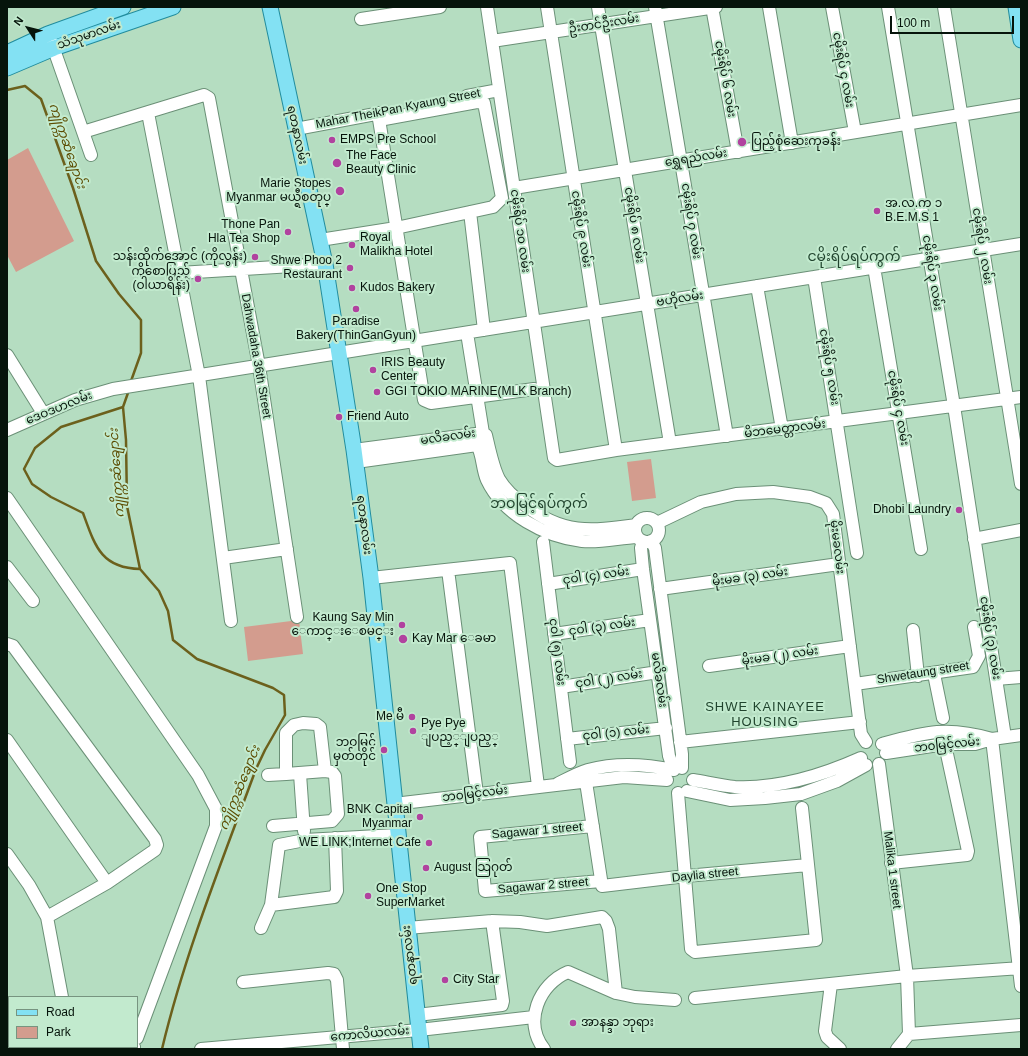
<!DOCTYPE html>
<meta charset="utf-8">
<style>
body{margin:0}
#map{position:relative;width:1028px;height:1056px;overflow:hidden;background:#b5ddc1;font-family:Helvetica,sans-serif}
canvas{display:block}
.frame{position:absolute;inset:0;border:8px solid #06140b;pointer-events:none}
.legend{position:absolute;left:8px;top:996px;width:130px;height:52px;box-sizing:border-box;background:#c2eace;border:1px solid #779480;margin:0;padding:5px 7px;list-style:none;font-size:12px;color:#06140b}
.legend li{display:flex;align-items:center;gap:8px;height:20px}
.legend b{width:20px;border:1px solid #779480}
.north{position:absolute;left:8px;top:8px;width:40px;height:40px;-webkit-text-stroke:3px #c2eace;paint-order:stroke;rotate:306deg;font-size:11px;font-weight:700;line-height:16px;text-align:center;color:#06140b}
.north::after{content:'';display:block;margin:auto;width:14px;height:18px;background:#06140b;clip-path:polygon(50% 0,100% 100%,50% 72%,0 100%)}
.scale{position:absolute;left:890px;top:16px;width:124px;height:18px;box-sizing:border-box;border:2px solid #06140b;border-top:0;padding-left:5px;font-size:12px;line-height:14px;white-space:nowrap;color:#06140b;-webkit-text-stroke:3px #c2eace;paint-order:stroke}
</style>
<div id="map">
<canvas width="1028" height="1056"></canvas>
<div class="frame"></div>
<ul class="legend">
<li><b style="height:5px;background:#83e1f3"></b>Road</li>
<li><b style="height:11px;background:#d39c8e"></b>Park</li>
</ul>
<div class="north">N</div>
<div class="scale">100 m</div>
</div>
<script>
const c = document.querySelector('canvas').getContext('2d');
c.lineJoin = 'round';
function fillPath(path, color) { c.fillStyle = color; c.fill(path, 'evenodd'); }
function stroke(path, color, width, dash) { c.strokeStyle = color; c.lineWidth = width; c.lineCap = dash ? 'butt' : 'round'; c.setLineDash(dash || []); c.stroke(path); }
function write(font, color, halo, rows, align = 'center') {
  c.font = font + ' Helvetica,"Noto Sans Myanmar",sans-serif'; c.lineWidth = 4; c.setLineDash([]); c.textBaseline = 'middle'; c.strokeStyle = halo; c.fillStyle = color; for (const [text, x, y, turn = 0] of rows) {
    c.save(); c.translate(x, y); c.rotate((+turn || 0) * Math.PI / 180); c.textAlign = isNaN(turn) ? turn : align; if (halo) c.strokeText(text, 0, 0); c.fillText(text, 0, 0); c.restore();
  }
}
fillPath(new Path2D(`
 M28,148L74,241L16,272L7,255V160Z
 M651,459L656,498L632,501L627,462Z
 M299,620L303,654L248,661L244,627Z`), '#d39c8e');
stroke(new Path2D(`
 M7,90L25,86L41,99L73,188L96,261L119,294L141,320V353L131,381
 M129,390L123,407L126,440L127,506L140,569L159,591L168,611L173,640L197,659L273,688L284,695L285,715L265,750L256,769C222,861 185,953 162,1049
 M123,407L61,427L35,448L24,469L32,484L51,497L83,513C95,546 101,568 140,569`), '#6c601c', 2.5);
const minor = new Path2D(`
 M487,7L554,458L557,460L616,450L1021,397
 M547,7L616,450
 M598,7L670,443
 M655,7L727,436
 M712,7L738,152
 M769,7L792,143
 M832,7L855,132
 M888,7L954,406L1005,737
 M944,7L1021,484
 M361,19L440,7
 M51,41L83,132L204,95L209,98L259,366L297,617
 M492,41L716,7
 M467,96L499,90
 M148,113L199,376L231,621
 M378,113L424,400L431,403L534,389
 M296,129L386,112
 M83,132L91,155
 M514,188L1021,105
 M470,212L484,330
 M320,240L396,228L493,207L502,198L484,103L477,102L379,120
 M874,267L921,549
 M179,273L325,264
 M814,277L857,553
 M757,286L782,429
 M467,333L483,433L480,439
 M7,355L43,413
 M7,430L75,400L113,389L1021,244
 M354,450L483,433L486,435C489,448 493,468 499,479C505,489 516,499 525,505C563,535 591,531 636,525
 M356,462L477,445C483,455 482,469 487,480C503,514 545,537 582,541C599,543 619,538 637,537
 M7,498L198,775L216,809V826L137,1038
 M635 530a12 12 0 1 1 24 0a12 12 0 1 1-24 0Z
 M657,523L701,502L736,494L773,492L810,497L826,503L833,514L861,734L866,742
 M974,539L1021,530
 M651,541L655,548L682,754V768
 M543,542L570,762
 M223,558L287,549
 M7,567L33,601
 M448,570L477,794
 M371,578L510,563L538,786
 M548,584L643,569
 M660,589L839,564
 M913,630L918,676
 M554,634L650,620
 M7,644L13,646L155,839L157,845L155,850L107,883L47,917
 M709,666L850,646
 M934,674L943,718
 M996,679L1021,677
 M855,684L973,667L979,656L974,627
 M561,687L658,672
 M303,723L316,724L320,727L325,771L286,774V733L294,725Z
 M567,739L666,728
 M992,739L1021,986
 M7,740L107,883
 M680,742L860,722
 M882,744C926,732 947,726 992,739
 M886,753L945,744H975L992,739L1021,735
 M879,764L907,976L909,1034
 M300,774L304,831
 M268,775L286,774
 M693,780C706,782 721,786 735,787C778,789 823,775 861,758
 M586,782L602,886L686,876L808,865
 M557,784C567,779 578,773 588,770C617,762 645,764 674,770L669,756L643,569L641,548L643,541
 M687,791L730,800L765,798L801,794L837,781L866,765
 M678,793L691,949L695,952L816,940L802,808
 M394,804L624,777L667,780
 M273,826L332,821L338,814L335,776L332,772L325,771
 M593,826L480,837L485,891L601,881
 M7,854L29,885L47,917L62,997
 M891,863L967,855L968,851L947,754
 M271,905L334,897L337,891L335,838
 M261,928L271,905L279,845L305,840L397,835
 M407,928L492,921L520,922L547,926L602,917L606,921L609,929L616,993
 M243,982L328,973L334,974L337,980L343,1049
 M831,984L825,1031L827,1037L840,1049
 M695,998L907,976L1021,968
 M417,1015L502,1005L503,1001L492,921
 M71,1047L72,1049
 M133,1049L134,1047
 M201,1049L419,1030L534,1017
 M544,1049C523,1022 539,984 568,972L616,993L635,997L675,1000
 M897,1049L909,1034L1021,1025`);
const major = new Path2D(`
 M270,7L325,264L354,450L371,578L421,1049
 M1016,7L1021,40
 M7,53L48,34L123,7
 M7,68L54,48L173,7`);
stroke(minor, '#6b9077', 14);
stroke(major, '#218c9d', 17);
stroke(minor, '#fff', 12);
stroke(major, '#83e1f3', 15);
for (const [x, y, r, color] of [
 [332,140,4,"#b1429f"],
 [742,142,5,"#b1429f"],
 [337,163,5,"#b1429f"],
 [340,191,5,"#b1429f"],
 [877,211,4,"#b1429f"],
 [288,232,4,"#b1429f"],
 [352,245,4,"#b1429f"],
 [255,257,4,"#b1429f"],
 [350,268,4,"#b1429f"],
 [198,279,4,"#b1429f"],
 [352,288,4,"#b1429f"],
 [356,309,4,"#b1429f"],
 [373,370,4,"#b1429f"],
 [377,392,4,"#b1429f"],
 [339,417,4,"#b1429f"],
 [959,510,4,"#b1429f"],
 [402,625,4,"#b1429f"],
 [403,639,5,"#b1429f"],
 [412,717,4,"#b1429f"],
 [413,731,4,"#b1429f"],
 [384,750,4,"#b1429f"],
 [420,817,4,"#b1429f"],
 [429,843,4,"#b1429f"],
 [426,868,4,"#b1429f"],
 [368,896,4,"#b1429f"],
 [445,980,4,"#b1429f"],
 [573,1023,4,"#b1429f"]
]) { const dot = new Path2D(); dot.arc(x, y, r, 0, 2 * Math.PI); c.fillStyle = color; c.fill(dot); stroke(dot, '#c2eace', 1.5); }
write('12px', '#06140b', '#c2eace', [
 ["ဦးတင်ဦးလမ်း",604,24,-9],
 ["သံသုမာလမ်း",89,35,-19],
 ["ငမိုးရိပ် ၄ လမ်း",843,70,80],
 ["ငမိုးရိပ် ၆ လမ်း",725,79,80],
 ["Mahar TheikPan Kyaung Street",398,109,-11],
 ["ရတနာလမ်း",297,135,78],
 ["ရွှေရည်လမ်း",696,158,-9],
 ["ငမိုးရိပ် ၇ လမ်း",691,221,81],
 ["ငမိုးရိပ် ၈ လမ်း",634,225,81],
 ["ငမိုးရိပ် ၉ လမ်း",581,229,81],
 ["ငမိုးရိပ် ၁၀ လမ်း",520,231,82],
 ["ငမိုးရိပ် ၂ လမ်း",982,246,81],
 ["ငမိုးရိပ် ၃ လမ်း",932,273,81],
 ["ဗဟိုလမ်း",680,299,-9],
 ["Dahwadaha 36th Street",256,356,80],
 ["ငမိုးရိပ် ၅ လမ်း",829,367,81],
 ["ဒေဝဒဟလမ်း",59,408,-22],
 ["ငမိုးရိပ် ၄ လမ်း",898,408,80],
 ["မိဘမေတ္တာလမ်း",785,429,-7],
 ["မလိခလမ်း",448,437,-8],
 ["ရတနာလမ်း",364,525,83],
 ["မိုးမခလမ်း",837,547,83],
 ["ငုဝါ (၄) လမ်း",596,576,-8],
 ["မိုးမခ (၃) လမ်း",750,577,-8],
 ["ငုဝါ (၃) လမ်း",602,627,-8],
 ["ငမိုးရိပ် (၃) လမ်း",990,638,81],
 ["ငုဝါ (၅) လမ်း",557,652,83],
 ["မိုးမခ (၂) လမ်း",780,656,-8],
 ["Shwetaung street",923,673,-9],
 ["ငုဝါ (၂) လမ်း",609,679,-9],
 ["မလိခလမ်း",659,680,82],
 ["ငုဝါ (၁) လမ်း",616,733,-6],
 ["ဘ၀မြင့်လမ်း",947,745,-6],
 ["ဘ၀မြင့်လမ်း",475,794,-7],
 ["Sagawar 1 street",537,831,-5],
 ["Malika 1 street",892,870,83],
 ["Daylia street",705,875,-6],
 ["Sagawar 2 street",543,886,-5],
 ["ရတနာလမ်း",410,955,-97],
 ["ကောလိယလမ်း",370,1034,-5]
]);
write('12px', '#06140b', '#c2eace', [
 ["EMPS Pre School",340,140],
 ["ပြည့်စုံဆေးကုခန်း",751,142],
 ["The Face",346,156],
 ["Beauty Clinic",346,170],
 ["Marie Stopes",331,184,"right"],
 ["Myanmar မယ္ရီစတုပ္",331,198,"right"],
 ["အ.လ.က ၁",885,204],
 ["B.E.M.S 1",885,218],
 ["Thone Pan",280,225,"right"],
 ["Hla Tea Shop",280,239,"right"],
 ["Royal",360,238],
 ["Malikha Hotel",360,252],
 ["သန်းထိုက်အောင် (ကိုလွန်း)",247,257,"right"],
 ["Shwe Phoo 2",342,261,"right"],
 ["Restaurant",342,275,"right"],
 ["ကိုစောပြည့်",190,272,"right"],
 ["(ဝါယာရိန်း)",190,286,"right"],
 ["Kudos Bakery",360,288],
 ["Paradise",356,322,"center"],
 ["Bakery(ThinGanGyun)",356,336,"center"],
 ["IRIS Beauty",381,363],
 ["Center",381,377],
 ["GGI TOKIO MARINE(MLK Branch)",385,392],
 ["Friend Auto",347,417],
 ["Dhobi Laundry",951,510,"right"],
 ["Kaung Say Min",394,618,"right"],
 ["ေကာင္းေစမင္း",394,632,"right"],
 ["Kay Mar ေခမာ",412,639],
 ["Me မီ",404,717,"right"],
 ["Pye Pye",421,724],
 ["ျပည့္ျပည့္",421,738],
 ["ဘဝမြင့်",376,743,"right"],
 ["မှတ်တိုင်",376,757,"right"],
 ["BNK Capital",412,810,"right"],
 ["Myanmar",412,824,"right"],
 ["WE LINK;Internet Cafe",421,843,"right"],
 ["August သြဂုတ်",434,868],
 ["One Stop",376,889],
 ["SuperMarket",376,903],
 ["City Star",453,980],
 ["အာနန္ဒာ ဘုရား",581,1023]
], 'left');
write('italic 13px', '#5b4b01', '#c2eace', [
 ["ကျိုက္ကဆံချောင်း",67,146,71],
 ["ကျိုက္ကဆံချောင်း",117,473,-94],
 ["ကျိုက္ကဆံချောင်း",240,788,-68]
]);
c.letterSpacing = '1px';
write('13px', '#21442e', '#c2eace', [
 ["SHWE KAINAYEE",765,707],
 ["HOUSING",765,722]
]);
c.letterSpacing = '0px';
write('14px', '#21442e', '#c2eace', [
 ["ငမိုးရိပ်ရပ်ကွက်",854,257],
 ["ဘဝမြင့်ရပ်ကွက်",539,504]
]);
</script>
